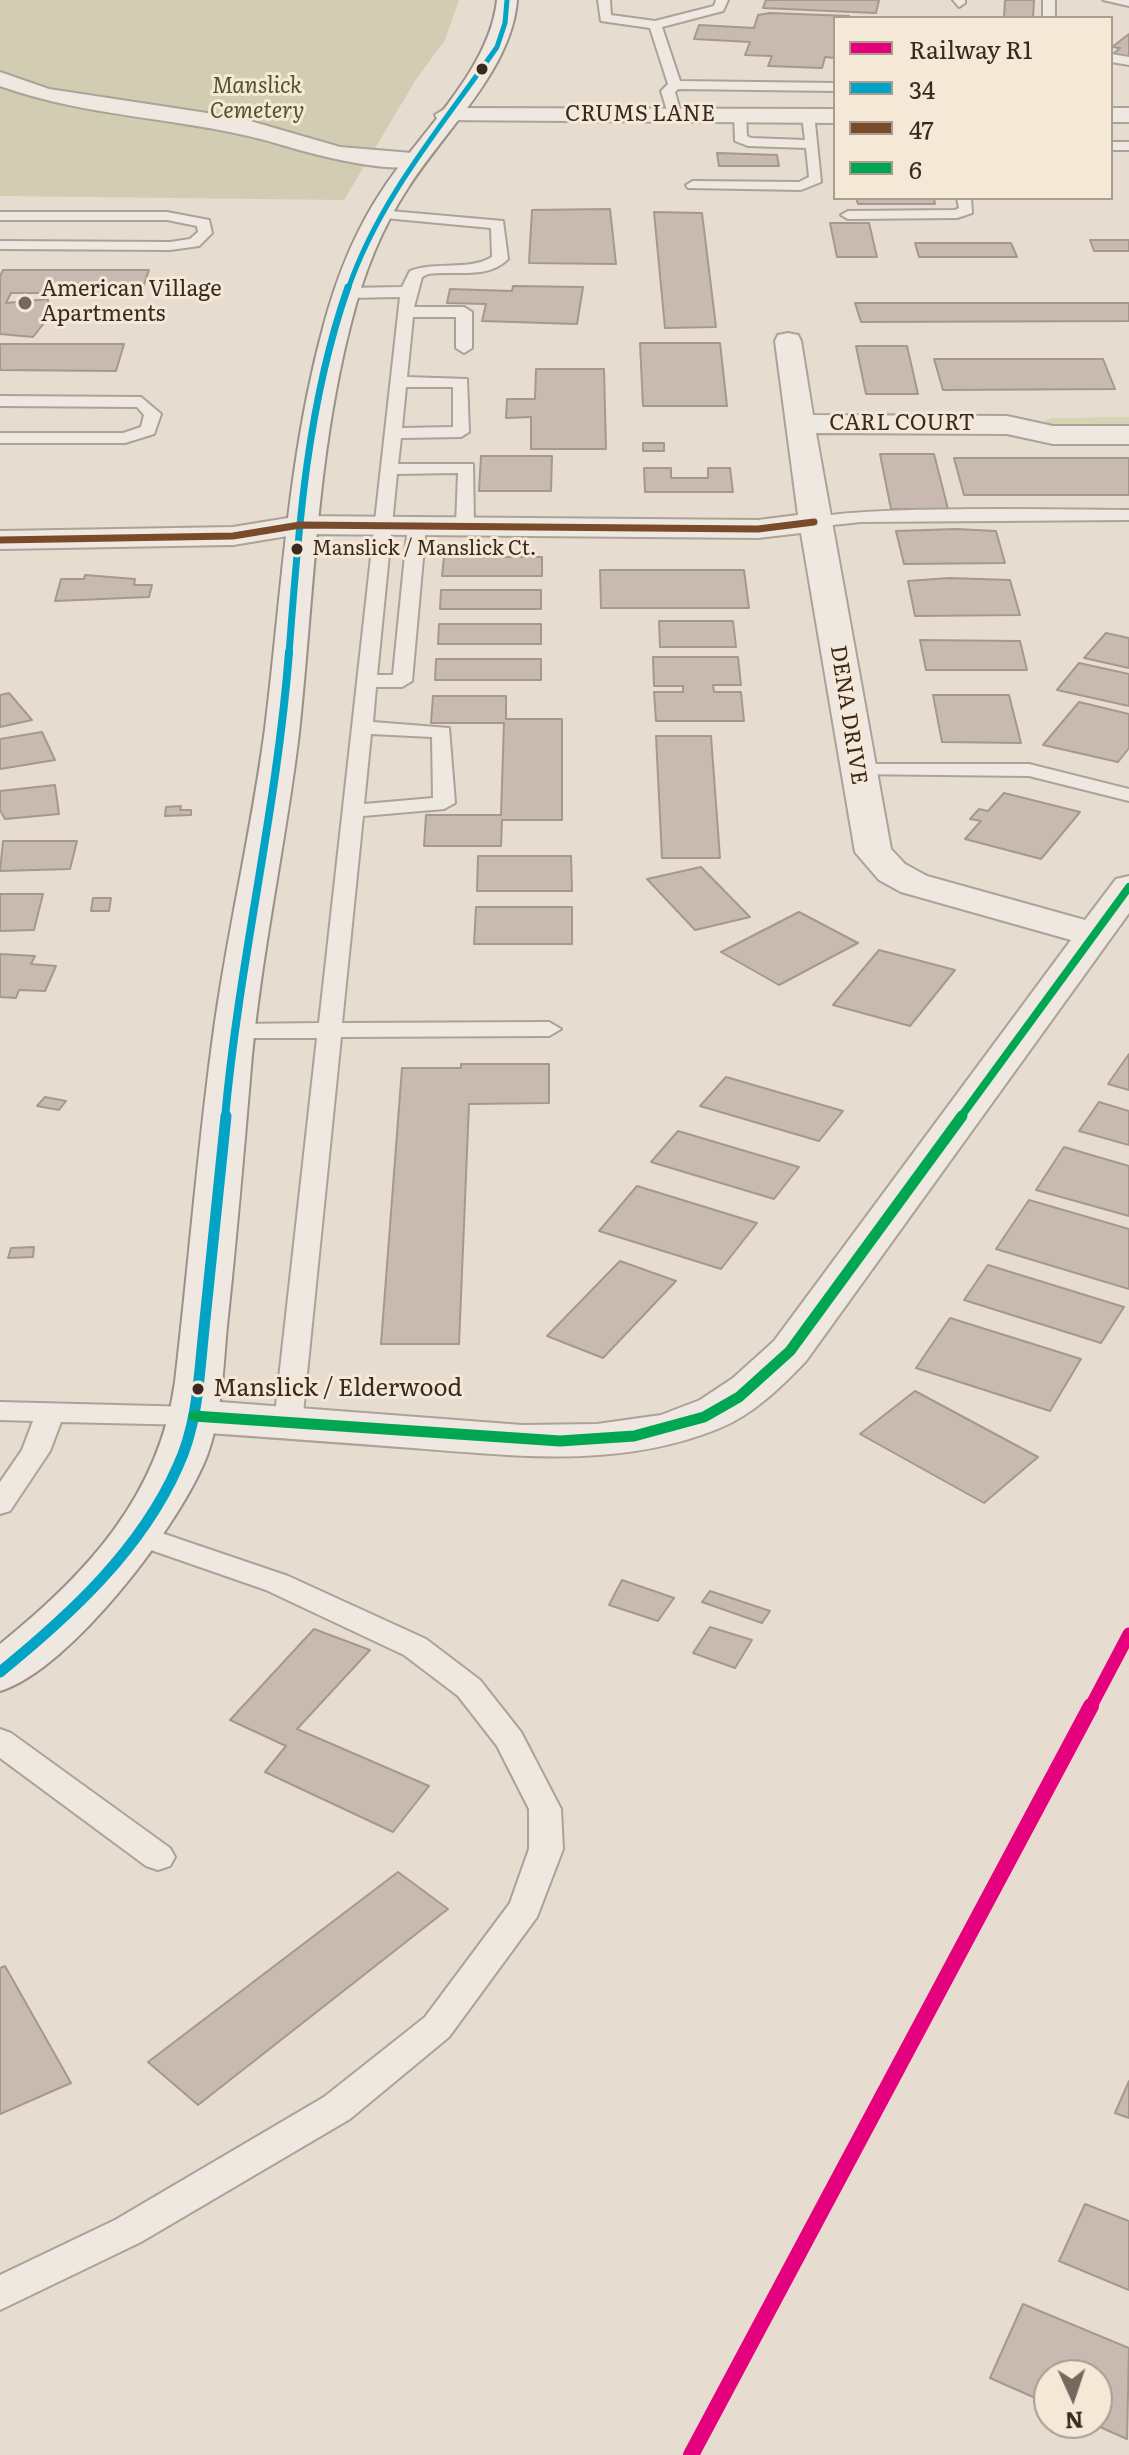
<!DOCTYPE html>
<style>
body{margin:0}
#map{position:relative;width:1129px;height:2455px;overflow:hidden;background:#e6dcd0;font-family:Literata,serif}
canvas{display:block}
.legend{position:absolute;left:833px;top:16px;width:280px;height:184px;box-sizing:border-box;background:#f5e8d7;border:2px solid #aa9c8e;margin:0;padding:10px 14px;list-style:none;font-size:24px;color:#3a2920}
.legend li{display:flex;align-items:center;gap:16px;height:40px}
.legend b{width:40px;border:2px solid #aa9c8e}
.north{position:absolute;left:1033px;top:2359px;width:80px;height:80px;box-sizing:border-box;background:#f5e8d7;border:2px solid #aa9c8e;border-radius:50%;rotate:177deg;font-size:22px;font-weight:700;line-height:32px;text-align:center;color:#3a2920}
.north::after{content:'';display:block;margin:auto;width:28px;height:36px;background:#76685e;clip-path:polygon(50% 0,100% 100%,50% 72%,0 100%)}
</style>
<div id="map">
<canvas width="1129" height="2455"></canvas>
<ul class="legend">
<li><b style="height:10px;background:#e5007d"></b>Railway R1</li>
<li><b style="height:10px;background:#03a3c5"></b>34</li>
<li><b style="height:10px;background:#7a4b2a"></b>47</li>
<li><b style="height:10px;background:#00a651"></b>6</li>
</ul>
<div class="north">N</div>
</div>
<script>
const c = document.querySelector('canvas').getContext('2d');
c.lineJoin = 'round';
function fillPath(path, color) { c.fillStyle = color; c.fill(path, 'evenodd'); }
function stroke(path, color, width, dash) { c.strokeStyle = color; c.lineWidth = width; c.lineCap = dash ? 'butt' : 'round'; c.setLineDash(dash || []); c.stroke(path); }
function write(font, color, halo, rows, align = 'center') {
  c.font = font + ' Literata,serif'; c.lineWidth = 6; c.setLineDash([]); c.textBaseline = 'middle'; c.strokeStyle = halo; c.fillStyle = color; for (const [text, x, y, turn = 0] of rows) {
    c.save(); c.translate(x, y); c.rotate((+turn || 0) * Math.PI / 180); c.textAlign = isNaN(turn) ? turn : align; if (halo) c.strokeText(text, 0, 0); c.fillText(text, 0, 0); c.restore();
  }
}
fillPath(new Path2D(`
 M1129,417V430H1054L1040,424L1051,418Z`), '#d8d3b3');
fillPath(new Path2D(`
 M0,0H459L445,40L415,81L344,200L0,196Z`), '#d2cdb2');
const building = new Path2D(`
 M766,0H879L876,13L763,8Z
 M1005,0H1034L1033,18H1004Z
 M770,13L849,16L835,18V58L825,57L822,68L768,66L772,56L745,55L750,42L694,39L699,25L754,28L758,15Z
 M1129,34V58L1111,56L1120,48L1112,47Z
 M717,153L777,155L779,166H719Z
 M856,198H934L935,204H858Z
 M610,209L616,264L529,263L532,210Z
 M654,212L702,213L716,327L665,328Z
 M830,223H869L877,257H837Z
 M1090,240H1129V251H1094Z
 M915,243H1011L1017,257H919Z
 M3,270H149L141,293H11L6,303L48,299V318L33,337L0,334V276Z
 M513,286L583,287L577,324L482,321L486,304L447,303L450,289L512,291Z
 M855,303H1129V321L861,322Z
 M640,343H720L727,406H643Z
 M0,344H124L116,371L0,370Z
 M856,346H907L918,394H866Z
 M934,359H1103L1115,389L943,390Z
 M536,369H604L606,449H531V417L506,418L507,399H535Z
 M643,443H664V451H643Z
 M880,454H934L948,509H891Z
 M481,456H552L551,491H479Z
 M954,458H1129V495H964Z
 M644,468H671V478H708V468H730L733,492H645Z
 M956,529L996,531L1005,563L904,564L896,531Z
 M444,557H542V576H442Z
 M600,570H744L749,608H601Z
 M85,575L135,579L134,585H152L149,597L55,601L61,579H84Z
 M949,578L1010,580L1020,615L915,616L908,581Z
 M441,590H541V609H440Z
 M659,621H733L736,647H660Z
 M439,624H541V644H438Z
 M1106,633L1129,638V668L1084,658Z
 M920,640L1020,641L1027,670H926Z
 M653,657H738L741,685H713L714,692H741L744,721H656L654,692H683V686H654Z
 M436,659H541V680H435Z
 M1079,663L1129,674V706L1057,690Z
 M9,693L32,720L0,727V695Z
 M933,695H1009L1021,743L942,742Z
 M433,696H506V719H562V820H502L501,846H424L426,815H501L504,723H431Z
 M1079,702L1129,714V748L1118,762L1043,745Z
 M42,732L55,760L0,769V739Z
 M656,736H711L720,858H662Z
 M55,785L59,814L5,819L0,810V791Z
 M1004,793L1080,812L1041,859L965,839L981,821L970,819L979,809L988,811Z
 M181,806L180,810H191V815L165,816L166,807Z
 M3,841H77L70,869L0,871Z
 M478,856H571L572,891H477Z
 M701,867L750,917L695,930L647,879Z
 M0,894H43L34,930L0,931Z
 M93,898H111L109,911H91Z
 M476,907H572V944H474Z
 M799,912L858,943L779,985L721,952Z
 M879,950L955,970L910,1026L833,1005Z
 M0,954L35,956L31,964L56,966L45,991L19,990L16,998L0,997Z
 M1129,1054V1090L1108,1084Z
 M461,1064H549V1103L469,1104L459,1344H381L402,1068H461Z
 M726,1077L843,1111L819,1141L700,1106Z
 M45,1097L66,1101L59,1110L37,1106Z
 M1099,1102L1129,1111V1145L1079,1131Z
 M678,1131L799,1167L774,1199L651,1162Z
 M1064,1147L1129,1166V1216L1036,1190Z
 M637,1186L757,1223L721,1269L599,1231Z
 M1029,1200L1129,1229V1289L996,1249Z
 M34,1247L33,1257L8,1258L11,1248Z
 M620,1261L676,1281L603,1358L547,1336Z
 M988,1265L1124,1307L1101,1343L964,1300Z
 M950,1318L1081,1359L1050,1411L916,1368Z
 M915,1391L1038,1457L984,1503L860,1434Z
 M622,1580L674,1598L658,1621L609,1605Z
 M710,1591L770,1611L762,1623L702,1602Z
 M710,1627L752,1640L735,1668L693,1653Z
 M314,1629L370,1650L297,1729L429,1786L393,1832L265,1772L286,1746L230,1720Z
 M398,1872L448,1909L198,2105L148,2062Z
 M5,1966L71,2083L0,2114V1968Z
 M1129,2081V2118L1115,2113Z
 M1085,2204L1129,2221V2290L1059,2261Z
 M1023,2304L1129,2348L1127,2439L1091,2423H1097V2375H1049V2404L990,2378Z`);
fillPath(building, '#c9bab1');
stroke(building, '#a6988f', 2);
const lane = new Path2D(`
 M598,0H610L611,15L655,21L714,6L716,0H728L723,11L662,27L680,81L835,83V91L678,89L675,92L681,114L669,117L661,91L668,84L650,28L601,21Z
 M953,0H965V3L959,7Z
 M1043,0H1055V18H1043Z
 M1103,0H1129V6Z
 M1111,54L1129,57V65L1111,62Z
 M734,112L746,115L747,136L751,138L805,140L802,116L814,113L821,182L801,190L688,188L686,185L693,181L799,182L809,177L806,148L748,146L735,141Z
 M1111,142H1129V150H1111Z
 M957,198H971L972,213L957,218L848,219L841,215L848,211L955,210L959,208Z
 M379,210L503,221L508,259C487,280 455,270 428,274L422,277L414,307H464L472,312V348L464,353L456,348V317H413L407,377L467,379L469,432L461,437L401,438L398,464H473L474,525L465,530L456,525L458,473L397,474L377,675H393L408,525L417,520L426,525L412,681L402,687H376L373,722L449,728L455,803L444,809L363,816L342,1023L549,1022L561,1029L549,1036L341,1037L302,1423L298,1430H278L274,1423L317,1038H236L224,1031L236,1024L319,1023L400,297L346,298L338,293L346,288L402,287L410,271C436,261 469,271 492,257L491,228L374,217L372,214ZM406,387H453V427L402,428ZM371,734L432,737L433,798L364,804Z
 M0,212H167L209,220L212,233L199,246L170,250L0,249V241L170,242L190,239L198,232L197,226L167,220H0Z
 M0,396L141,397L161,414L154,434L125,443H0V433H123L141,427L144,415L137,407L0,406Z
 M1129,510V520L861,522L814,527L805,522C823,504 1086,510 1129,510Z
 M857,764H1029L1129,789V801L1029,776L850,774L847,770Z
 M0,1402L194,1407L204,1410L208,1416L204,1422L194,1425L61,1422L50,1451L10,1511L0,1514V1482L22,1450L33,1421L0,1420Z
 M135,1524L288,1576L426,1639L480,1680L521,1732L561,1809L563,1849L537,1917L449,2037L350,2119L141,2242L0,2310V2275L115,2220L324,2097L425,2017L510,1903L529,1849V1809L497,1746L458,1696L404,1655L266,1590L125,1541L120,1534L125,1527Z
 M0,1729L11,1733L170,1848L175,1857L170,1866L158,1870L146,1866L0,1758Z`);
const street = new Path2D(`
 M0,72L49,89L240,118L340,147L412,153L424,160C409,181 305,152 282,145C190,117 91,119 0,86Z
 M446,108L835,109V123L438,120L435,115Z
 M1111,108H1129V122H1111Z
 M788,333L798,335L801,341L813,415L1007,416L1053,426H1129V444H1053L1007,434L816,433L891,849L905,864L927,876L1085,920L1116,879L1129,876V913L806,1361C781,1387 754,1414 720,1428C621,1469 517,1456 413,1448C340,1442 267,1437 194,1432L177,1427L170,1416L177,1405L194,1400L522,1425L597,1424L661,1415L700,1400L733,1378L774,1341L1071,940L901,892L879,880L855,852L801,533L758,538L300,534L233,545L0,549V531L233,527L300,516L758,520L798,515L775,341L778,335Z`);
const secondary = new Path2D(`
 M497,0H517C512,69 445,130 408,188C381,229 363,275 351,323C316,458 314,595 299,733C285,849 259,963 250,1079C243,1161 236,1244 227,1326C223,1369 222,1413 208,1453C183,1522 70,1670 0,1691V1644C87,1574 159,1496 175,1382C189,1263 198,1142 215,1022C229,924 252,828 265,729C282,594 287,461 323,328C336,279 354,232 383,189C421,132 490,69 497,0Z`);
stroke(lane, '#aba298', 4);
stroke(street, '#aba298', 4);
stroke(secondary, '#9b9188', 4);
fillPath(lane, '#eee8e1');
fillPath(street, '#eee8e1');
fillPath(secondary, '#eee8e1');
stroke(new Path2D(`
 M348,289C380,197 442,126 497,47L505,23L507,0`), '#03a3c5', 5);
stroke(new Path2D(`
 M289,654C298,532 307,403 348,287`), '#03a3c5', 7);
stroke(new Path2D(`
 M225,1118C239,962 277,809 289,652`), '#03a3c5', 8);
stroke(new Path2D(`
 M0,1672C70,1615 141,1550 178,1466C198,1423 199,1375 204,1329C212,1258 219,1187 226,1116`), '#03a3c5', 11);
stroke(new Path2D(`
 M0,540L233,536L300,525L758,529L814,522`), '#7a4b2a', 7);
stroke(new Path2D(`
 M960,1118L1129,887`), '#00a651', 8);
stroke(new Path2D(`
 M194,1416L560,1441L634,1436L704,1417L739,1397L790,1351L962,1116`), '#00a651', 11);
stroke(new Path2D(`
 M1090,1708L1129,1634`), '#e5007d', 13);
stroke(new Path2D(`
 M691,2455L1091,1706`), '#e5007d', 16);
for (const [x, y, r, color] of [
 [482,69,7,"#3a2920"],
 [25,303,8,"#76685e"],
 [297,549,7,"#3a2920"],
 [198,1389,7,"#3a2920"]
]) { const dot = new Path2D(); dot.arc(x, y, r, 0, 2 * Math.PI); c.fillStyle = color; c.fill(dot); stroke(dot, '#f5e8d7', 3); }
write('20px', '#3a2920', '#f5e8d7', [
 ["Manslick / Manslick Ct.",312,549]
], 'left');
write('italic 22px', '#505627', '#f5e8d7', [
 ["Manslick",257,87],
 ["Cemetery",257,112]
]);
write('22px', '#3a2920', '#f5e8d7', [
 ["CRUMS LANE",640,115],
 ["CARL COURT",902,424],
 ["DENA DRIVE",848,715,81]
]);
write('22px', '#3a2920', '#f5e8d7', [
 ["American Village",41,290],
 ["Apartments",41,315]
], 'left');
write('24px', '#3a2920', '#f5e8d7', [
 ["Manslick / Elderwood",213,1389]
], 'left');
</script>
